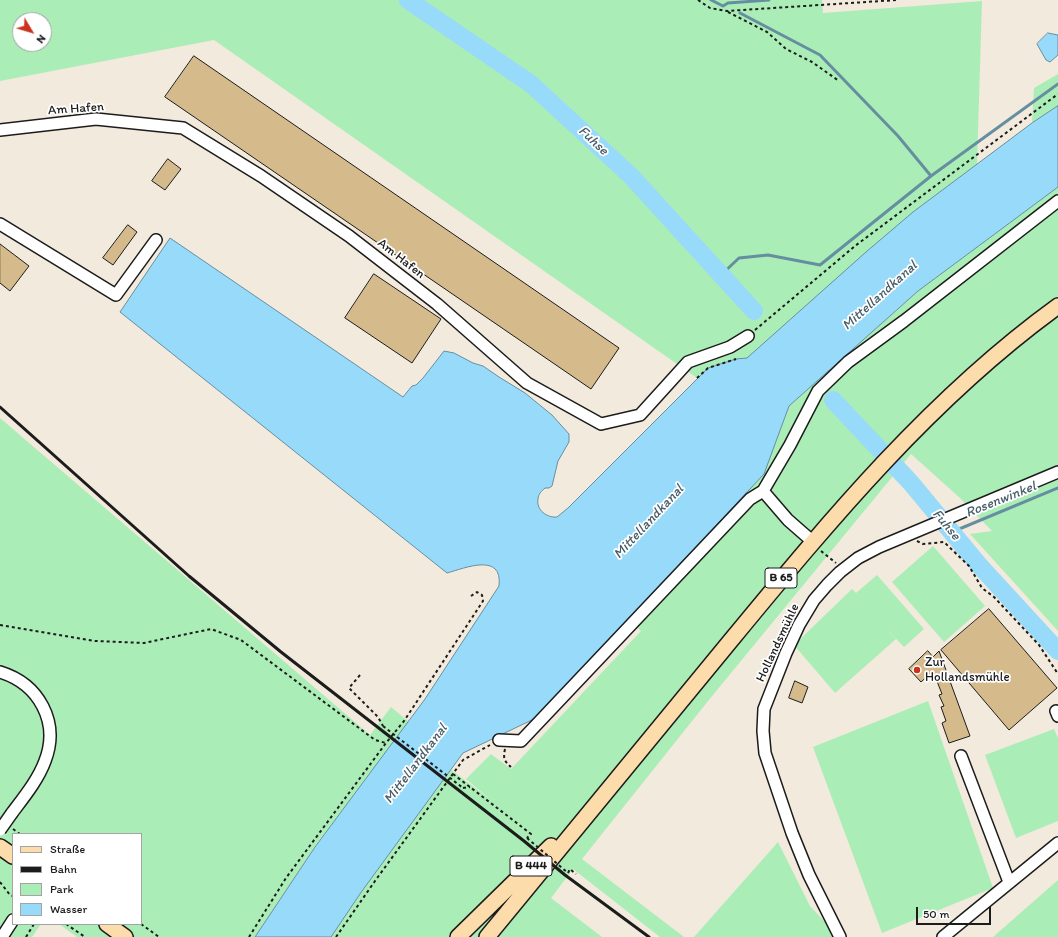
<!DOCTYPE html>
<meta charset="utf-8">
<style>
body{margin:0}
#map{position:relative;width:1058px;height:937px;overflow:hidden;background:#f2eadc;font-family:Itim,sans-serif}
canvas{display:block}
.legend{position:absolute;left:12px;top:833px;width:130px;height:92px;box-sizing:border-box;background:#fff;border:1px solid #a4a4a4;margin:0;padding:5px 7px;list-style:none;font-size:12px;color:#1c1c1c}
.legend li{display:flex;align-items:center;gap:8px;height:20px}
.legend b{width:20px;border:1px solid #a4a4a4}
.north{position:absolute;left:12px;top:12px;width:40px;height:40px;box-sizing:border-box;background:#fff;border:1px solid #a4a4a4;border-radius:50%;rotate:128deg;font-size:11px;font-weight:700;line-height:16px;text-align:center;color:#1c1c1c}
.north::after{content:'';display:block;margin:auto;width:14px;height:18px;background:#c8321e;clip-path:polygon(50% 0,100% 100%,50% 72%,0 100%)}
.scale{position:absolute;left:916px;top:907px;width:75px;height:18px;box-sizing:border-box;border:2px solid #1c1c1c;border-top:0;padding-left:5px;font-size:12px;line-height:14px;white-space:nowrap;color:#1c1c1c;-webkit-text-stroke:3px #fff;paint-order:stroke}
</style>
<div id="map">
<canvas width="1058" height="937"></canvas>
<ul class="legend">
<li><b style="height:5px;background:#fddcac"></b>Straße</li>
<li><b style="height:5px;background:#1c1c1c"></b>Bahn</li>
<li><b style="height:11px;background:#abedb6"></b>Park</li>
<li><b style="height:11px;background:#98dafa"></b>Wasser</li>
</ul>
<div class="north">N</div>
<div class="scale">50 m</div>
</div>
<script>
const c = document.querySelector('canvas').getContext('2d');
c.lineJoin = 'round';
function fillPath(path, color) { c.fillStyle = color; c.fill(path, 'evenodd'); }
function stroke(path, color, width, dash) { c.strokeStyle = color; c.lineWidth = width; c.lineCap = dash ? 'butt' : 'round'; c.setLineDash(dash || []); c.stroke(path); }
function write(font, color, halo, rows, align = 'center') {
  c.font = font + ' Itim,sans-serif'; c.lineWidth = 3.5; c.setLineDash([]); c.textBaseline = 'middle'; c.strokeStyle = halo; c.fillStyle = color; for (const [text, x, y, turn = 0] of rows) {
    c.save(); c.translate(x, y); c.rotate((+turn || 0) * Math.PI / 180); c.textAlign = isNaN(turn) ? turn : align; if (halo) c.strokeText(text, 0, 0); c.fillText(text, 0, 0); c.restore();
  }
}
fillPath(new Path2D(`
 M0,0H822L823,13L982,1L977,164L913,212L747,358L736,359L708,368L697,378L214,40L0,81ZM20,20H44V44H20Z
 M1058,74V106L1032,123L1034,88Z
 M1058,187V631L970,534L992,531L960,498L911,454L708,701L582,859L684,937H660L573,869L551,898L602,937H331L362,891L450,769L490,799L466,779L491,754L511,769L641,631L629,619L763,474L789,406L918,291Z
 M0,418L370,735L391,707L409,722L315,846L255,937H77L59,924H141V834H13V924H41L32,937H0Z
 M933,546L985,606L944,642L892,582Z
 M877,575L924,629L904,647L883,625L896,639L835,693L794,645L852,589L856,593Z
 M928,701L993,888L882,933L813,747Z
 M1054,729L1058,738V821L1016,838L985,755Z
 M778,842L810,906L839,937H694Z
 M1058,880V937H993Z`), '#abedb6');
const water = new Path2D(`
 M1048,33L1058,35V55L1050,62L1046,60L1037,44Z
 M1058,106V187L918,291L789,406L764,474L536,718L463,753L362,891L331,937H255L315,847L425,699L499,586C503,552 465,568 447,573L120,312L170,238L403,397L412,386L416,385L423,378L444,351L454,353L473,363L483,366L499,377L525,393L552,415L569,434V442L558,461L552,486L549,488H545C542,491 538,494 538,499C536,510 547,518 557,517L568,508L708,368L736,359L747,358L866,252L913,212L1032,123Z`);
fillPath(water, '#98dafa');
stroke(water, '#668ea1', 1);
stroke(new Path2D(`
 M711,0L723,6L728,3L769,0
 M740,13L820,55L898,136L931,176
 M721,275L739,258L768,255L820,265L931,176L1058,84
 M952,532L1058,488`), '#668ea1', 3);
stroke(new Path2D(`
 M408,0L531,84L631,176L754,311
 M833,400L911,483L979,565L1058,651`), '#98dafa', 18);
const building = new Path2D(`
 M194,56L619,348L591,389L165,97Z
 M168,159L181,169L165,190L152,181Z
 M128,225L137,232L113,265L103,258Z
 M0,244L29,266L10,291L0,283Z
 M374,274L441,319L412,363L345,318Z
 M989,609L1057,688L1009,730L941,650Z
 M928,651L933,657L939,651L970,736L949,743L942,723L946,721L941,707L944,706L939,695L942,694L933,671L921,682L909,669Z
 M795,681L808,687L802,703L789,698Z`);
fillPath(building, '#d5ba8b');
stroke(building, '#1c1c1c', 1);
const minor = new Path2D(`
 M0,130L96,119L183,128L261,176L349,236L437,304L527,383L601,424L640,415L688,362L730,347L748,336
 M0,224L116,295L156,240
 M763,491L788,520L812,541
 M0,672C39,684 60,722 45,761C38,780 24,797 12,813
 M1056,711L1058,716
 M499,740L521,741L750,499L763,491L790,445L818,391L848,362L904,321L1058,201
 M961,756L1009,882
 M2,937L13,920
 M840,937L809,875L792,833L765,753L763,731L764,709L786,653L799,625L814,600L827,585L840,572L858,558L879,547L1058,472
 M943,937L1058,843`);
const major = new Path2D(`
 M0,847L13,856
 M107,924L125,937
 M458,937L551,846
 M487,937C569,838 650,738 732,639C831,519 931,398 1058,306`);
stroke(minor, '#1c1c1c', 14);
stroke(major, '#1c1c1c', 18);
stroke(new Path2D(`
 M698,0L710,8L727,11L897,0
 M728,12L767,32L786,49L812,62L839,81
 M755,330L855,246L1058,94
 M697,378L708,368L736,359
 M917,541L923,544L944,542L969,566L982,588L994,597L1039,645L1058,674
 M821,551L836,563
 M0,625L95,641L144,643L211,629L241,640L375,740L386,743
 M360,675L349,688L378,717L383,726
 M505,749C503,758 504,761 511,767
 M453,774L531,834L527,838
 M463,788L470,787
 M13,829L20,834
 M568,873L570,869L576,874
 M0,882L10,895L13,896
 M66,924L85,937
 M141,924L159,937
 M26,937L34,924
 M249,937L286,878L386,743L404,721L483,601L482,595L477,592L471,596
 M336,937L375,881L463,760L490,745`), '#1c1c1c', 2, [3, 3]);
stroke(minor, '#fff', 11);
stroke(major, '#fddcac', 15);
stroke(new Path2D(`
 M0,407L189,576L281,652L524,841L565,875L649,937`), '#1c1c1c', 3);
const minorBridge = new Path2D(`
 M0,830L12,813`);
stroke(minorBridge, '#1c1c1c', 14, []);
stroke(new Path2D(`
 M383,726L463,788
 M527,838L568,873`), '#1c1c1c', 2, [3, 3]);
stroke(minorBridge, '#fff', 11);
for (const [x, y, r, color] of [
 [917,670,4,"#c8321e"]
]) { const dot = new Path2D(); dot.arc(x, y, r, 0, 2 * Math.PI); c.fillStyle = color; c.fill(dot); stroke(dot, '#fff', 1.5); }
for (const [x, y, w] of [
 [781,578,32],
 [531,866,42]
]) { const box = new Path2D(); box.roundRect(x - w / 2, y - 10, w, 20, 3); c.fillStyle = '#fff'; c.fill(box); stroke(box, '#1c1c1c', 1); }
write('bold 12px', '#1c1c1c', null, [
 ["B 65",781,578],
 ["B 444",531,866]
]);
write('13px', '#1c1c1c', '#fff', [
 ["Am Hafen",76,109,-4],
 ["Am Hafen",401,259,38],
 ["Hollandsmühle",778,643,-65]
]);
write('13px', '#1c1c1c', '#fff', [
 ["Zur",925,663],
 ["Hollandsmühle",925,678]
], 'left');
write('italic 14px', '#475e6a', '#fff', [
 ["Fuhse",593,141,43],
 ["Mittellandkanal",880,296,-42],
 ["Rosenwinkel",1001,500,-22],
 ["Mittellandkanal",649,522,-47],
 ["Fuhse",946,525,50],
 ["Mittellandkanal",416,764,-53]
]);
</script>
